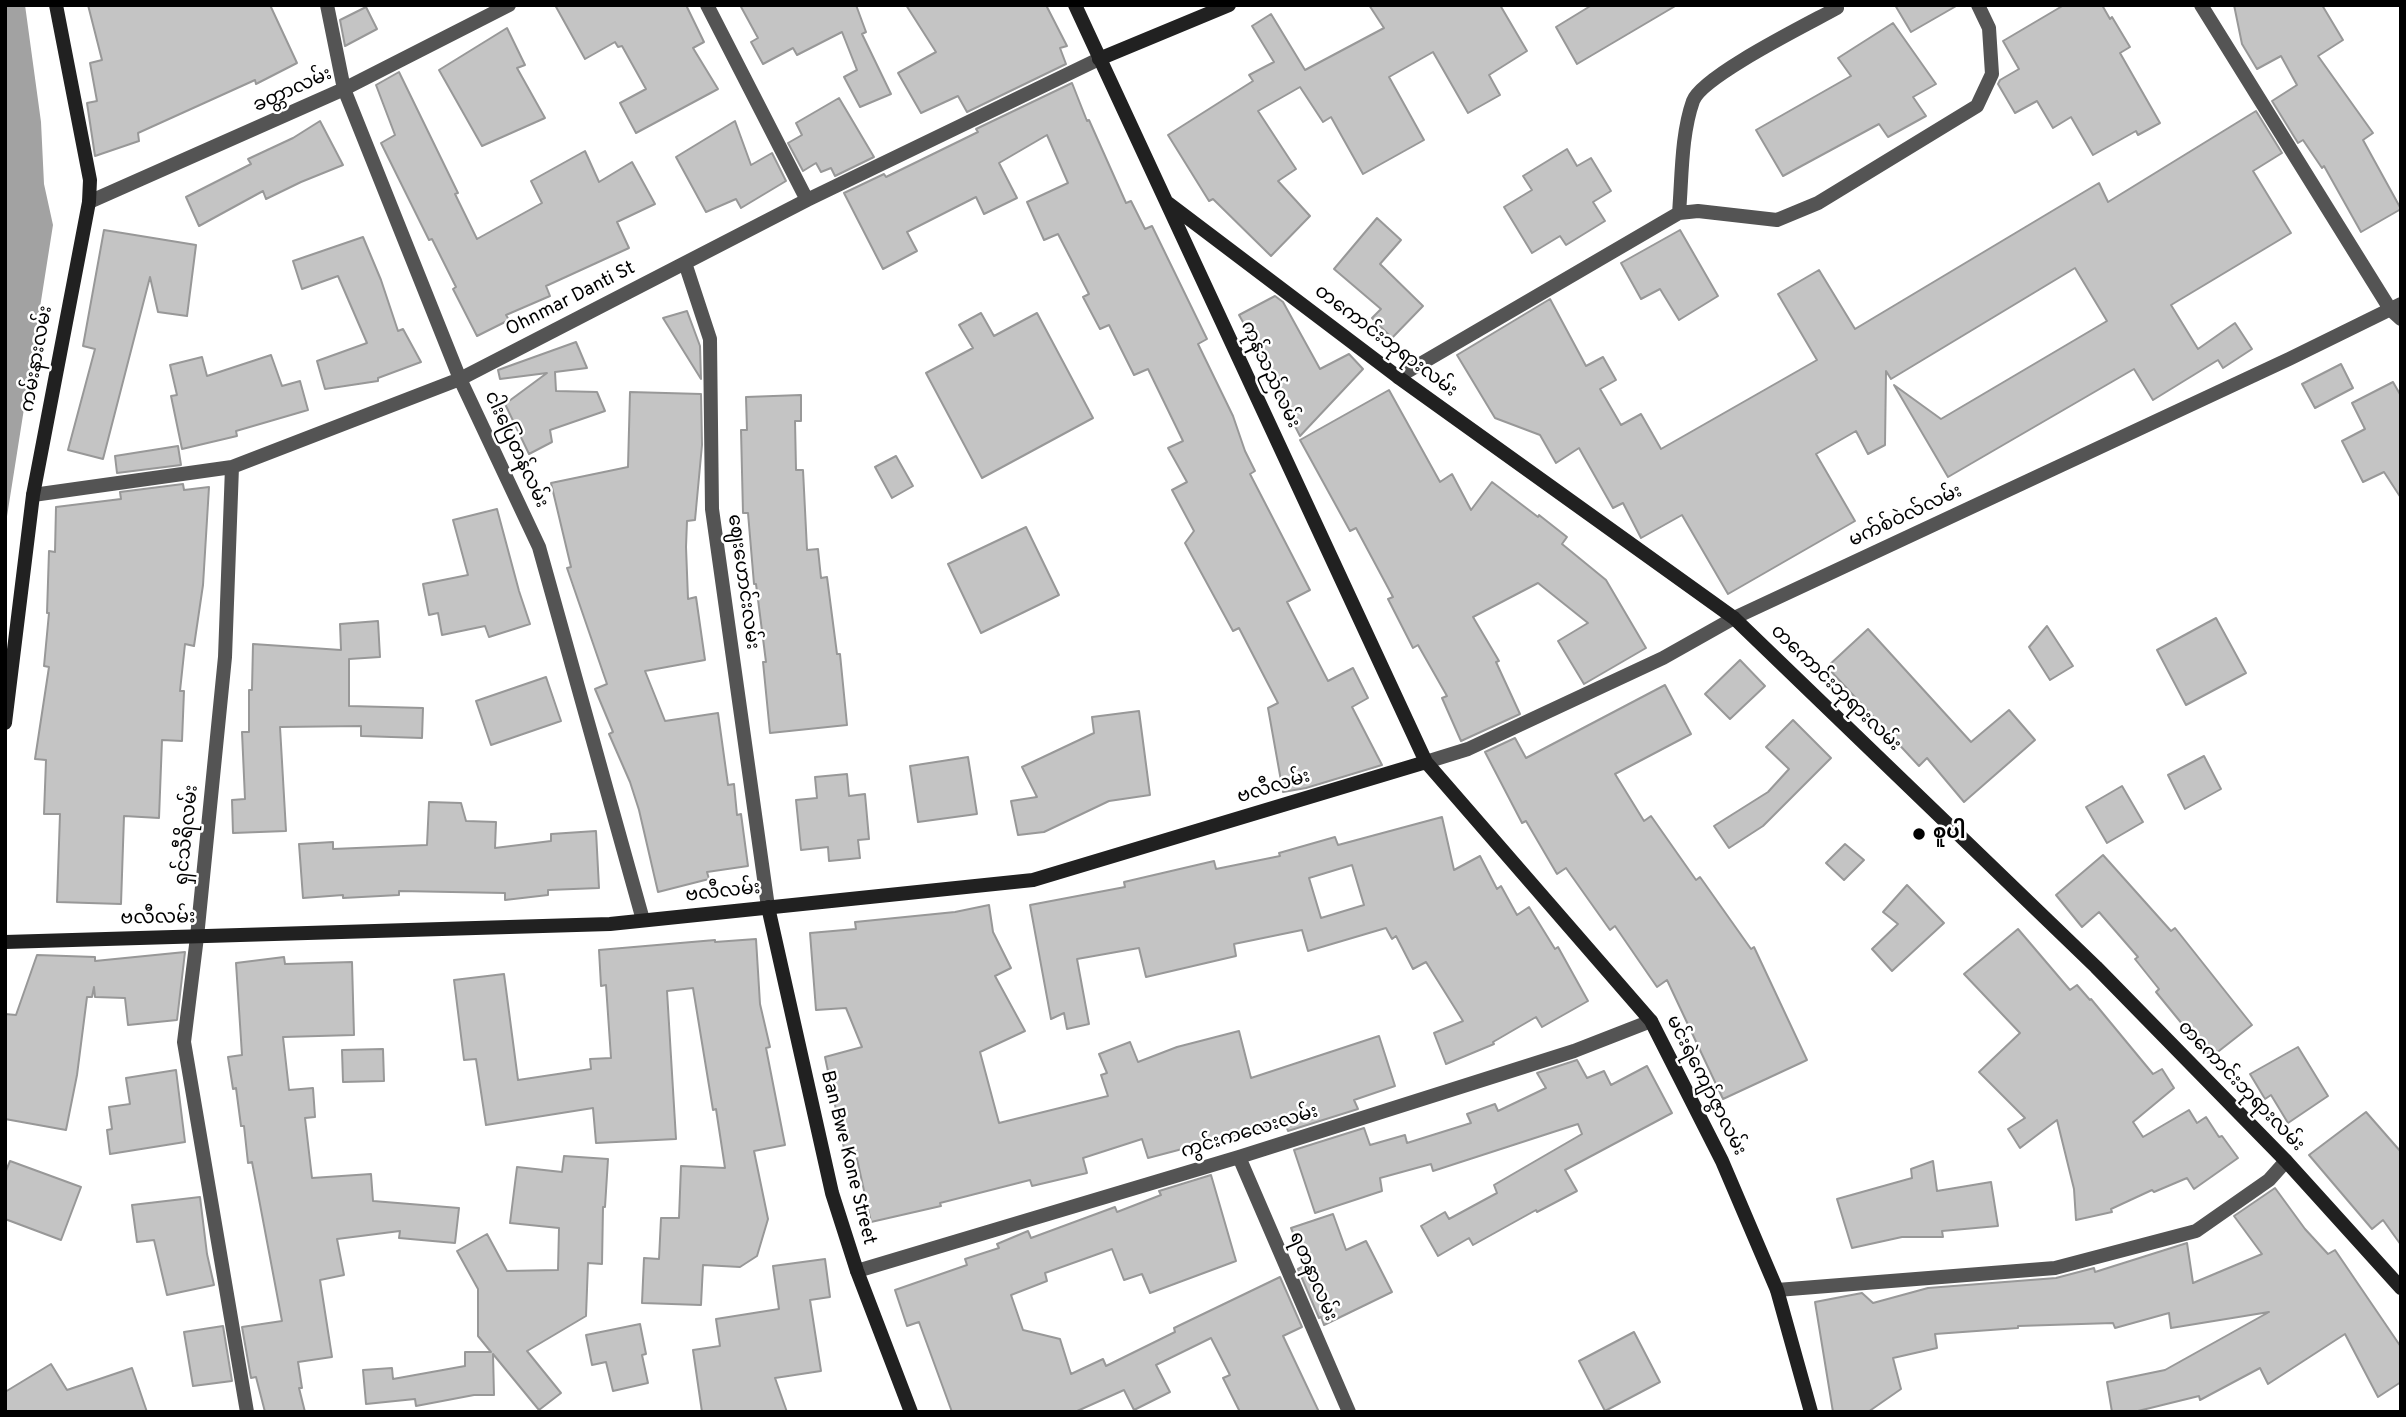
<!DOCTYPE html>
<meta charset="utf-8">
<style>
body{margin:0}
#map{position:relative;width:2406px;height:1417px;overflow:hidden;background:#fff;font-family:Overpass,sans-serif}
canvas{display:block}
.frame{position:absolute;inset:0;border:7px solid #000;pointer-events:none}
</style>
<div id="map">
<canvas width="2406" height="1417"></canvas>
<div class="frame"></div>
</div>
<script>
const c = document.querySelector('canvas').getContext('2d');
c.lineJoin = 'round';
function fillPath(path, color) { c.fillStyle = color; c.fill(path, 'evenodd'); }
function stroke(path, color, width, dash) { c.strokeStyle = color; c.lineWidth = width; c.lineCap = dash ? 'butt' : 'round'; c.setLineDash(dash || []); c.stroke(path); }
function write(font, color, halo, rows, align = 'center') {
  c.font = font + ' Overpass,"Noto Sans Myanmar",sans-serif'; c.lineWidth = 5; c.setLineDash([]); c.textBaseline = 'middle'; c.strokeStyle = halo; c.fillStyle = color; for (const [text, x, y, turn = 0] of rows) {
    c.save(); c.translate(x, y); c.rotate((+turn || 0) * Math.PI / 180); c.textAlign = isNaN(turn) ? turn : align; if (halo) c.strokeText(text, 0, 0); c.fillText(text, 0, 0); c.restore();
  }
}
fillPath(new Path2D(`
 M5,5H25L41,122L44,184L53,225L5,529Z`), '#a2a2a2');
const building = new Path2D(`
 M88,5H270L297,63L256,84L255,80L138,133L139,141L95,156L87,103L97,101L90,63L102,60Z
 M555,5H686L704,42L693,48L718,89L636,133L620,103L646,89L622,46L618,47L615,42L585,59Z
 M740,5H856L866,32L862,34L891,94L860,107L844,77L857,70L842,32L797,55L793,48L763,64L751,42L758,38Z
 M906,5H1046L1067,46L1060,48L1066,64L967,112L958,96L921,113L898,73L936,52Z
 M1369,5H1500L1527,51L1489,75L1500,95L1468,113L1433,52L1389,77L1424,140L1363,174L1331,117L1323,122L1300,87L1258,111L1296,169L1278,181L1310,216L1271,256L1213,199L1209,201L1168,135L1253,81L1249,75L1274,62L1252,26L1271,14L1305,70L1384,28Z
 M1592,5H1677L1577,64L1556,27Z
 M1895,5H1958L1911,32Z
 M2064,5H2102L2110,19L2112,17L2130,47L2120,53L2160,123L2138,135L2136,131L2093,155L2071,117L2053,128L2037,101L2015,113L1998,84L2000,80L2019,69L2003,41Z
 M2234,5H2322L2343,40L2318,56L2373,133L2363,140L2401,209L2361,232L2324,166L2322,168L2303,140L2298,143L2272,101L2297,85L2281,56L2257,69L2242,44Z
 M366,7L377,29L345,46L340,20Z
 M1893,23L1936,84L1913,97L1926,116L1888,137L1879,124L1783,176L1756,130L1851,76L1838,58Z
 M507,28L525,65L517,68L545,118L482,146L439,70Z
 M399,72L458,193L455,194L477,239L542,203L531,181L585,151L599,182L632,162L655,204L617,222L629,248L546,286L550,296L506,315L509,320L477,336L453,289L456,287L432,239L429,240L381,143L395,135L376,85Z
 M1072,83L1087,121L1089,120L1126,203L1131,201L1145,229L1152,226L1207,339L1198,344L1233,416L1245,451L1255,471L1250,474L1310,590L1287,602L1328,681L1353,668L1368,698L1352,707L1382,765L1306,788L1283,792L1268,708L1278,703L1239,628L1233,631L1185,543L1194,531L1172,490L1187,482L1168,448L1183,441L1148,369L1134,375L1109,325L1100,329L1083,297L1089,294L1058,234L1044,240L1027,202L1068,183L1047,135L999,163L1017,198L984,214L976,197L907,232L917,251L883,269L844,193L884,174L886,177L978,132L976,129Z
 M839,98L874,157L835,176L831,168L821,172L816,163L803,171L788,143L802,135L796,123Z
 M2256,111L2282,153L2253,171L2291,233L2171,305L2198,349L2235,323L2252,349L2223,368L2218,360L2153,400L2134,369L1948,477L1894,385L1941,419L2107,321L2075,268L1891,379L1886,371L1885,445L1868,454L1856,431L1816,454L1855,521L1728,594L1682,515L1641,538L1623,503L1613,508L1579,448L1556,463L1540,435L1495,418L1457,355L1550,299L1586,366L1603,357L1616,380L1600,389L1621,425L1641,414L1661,449L1817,360L1778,294L1819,270L1855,329L2099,183L2108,202Z
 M320,121L343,165L301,182L266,199L263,191L199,226L186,197L251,164L248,159L293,138Z
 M735,121L751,165L772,153L786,181L741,208L736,199L706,212L676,157Z
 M1567,149L1577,166L1591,158L1611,191L1593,202L1605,221L1566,245L1560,236L1532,253L1504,207L1532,190L1523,176Z
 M1377,218L1401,240L1380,264L1423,306L1392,338L1372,318L1381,309L1334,269Z
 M104,230L196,245L187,316L158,312L150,277L103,459L68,450L95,349L83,346Z
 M1680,230L1718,296L1679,320L1660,289L1641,299L1621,263Z
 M363,237L381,280L398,331L403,329L421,362L378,378V381L325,389L317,361L367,343L338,276L302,289L293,261Z
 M1275,296L1283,302L1320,369L1349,354L1363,369L1300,436L1277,391L1281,389L1239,315Z
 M687,311L700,346L701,379L663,318Z
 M981,313L994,336L1037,313L1093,418L982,478L926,373L973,348L959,325Z
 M576,342L587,368L555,372L556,391L597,392L605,411L550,430L552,442L529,454L505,404L547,373L500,379L498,370Z
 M271,355L282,386L300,381L308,410L236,431L237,436L182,449L171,396L177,395L170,365L202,357L207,376Z
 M2341,364L2353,388L2315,408L2302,384Z
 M2393,382L2401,396V498L2384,472L2363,482L2342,441L2365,429L2352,403Z
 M1389,390L1440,482L1452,474L1471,510L1492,482L1538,517L1539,515L1567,537L1562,544L1606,580L1646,648L1584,684L1558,641L1588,623L1538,583L1473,617L1499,661L1496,662L1520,714L1461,741L1442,698L1447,696L1418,645L1413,648L1388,599L1393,597L1356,528L1350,531L1300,440Z
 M630,392L701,394L702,445L695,520L687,521L686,547L688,599L696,597L705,660L645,671L665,721L718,713L728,785L734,784L737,815L741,814L748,866L707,872L709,879L658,892L639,810L630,782L609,734L613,732L595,689L607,684L567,568L571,567L551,483L628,467Z
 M801,395V421H795L796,470H803L807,550L818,549L821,578L827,577L837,654H840L847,725L770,733L763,662H766L756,584H754L748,513H743L741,430H747L746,397Z
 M178,446L181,465L117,473L115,456Z
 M896,456L913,486L892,498L875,467Z
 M183,484L184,490L209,487L203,585L194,646L185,644L180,691H184L182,741L162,740L159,818L124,816L121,904L57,902L60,814H44L46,760L35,759L49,667L44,666L49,613H47L49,551L55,552L56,507L121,499L120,492Z
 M497,509L519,591L530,624L489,637L485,626L442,635L438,613L429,615L423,584L468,575L453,520Z
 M1026,527L1059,595L981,633L948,564Z
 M2216,618L2246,673L2186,705L2157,650Z
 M378,621L380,657L349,659V706L423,708L422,738L361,736V726L280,727L286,831L233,833L232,800L245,799L242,732H249V690H252L253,644L341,650L340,624Z
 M2047,626L2073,666L2050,680L2029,647Z
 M1868,629L1971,742L2009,710L2035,740L1964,802L1927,758L1919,766L1827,667Z
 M1740,660L1765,686L1730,719L1705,694Z
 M546,677L561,721L491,745L476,701Z
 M1665,685L1691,734L1615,774L1644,821L1651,816L1696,880L1700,877L1751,949L1754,947L1807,1060L1723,1099L1667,980L1657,987L1615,926L1610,930L1566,868L1557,874L1526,821L1522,823L1485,752L1515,738L1526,758Z
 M1139,711L1150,795L1109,801L1044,832L1018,835L1011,801L1037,797L1022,767L1094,733L1092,717Z
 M1793,720L1831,758L1763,826L1729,848L1714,826L1768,792L1789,769L1766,747Z
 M2204,756L2221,789L2185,809L2168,775Z
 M968,757L977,814L918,822L910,766Z
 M847,774L849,796L865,794L869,839L858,840L860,858L829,861L828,847L801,850L796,800L817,798L815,777Z
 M2122,786L2143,822L2107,843L2086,807Z
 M429,802L461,803L466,821L496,822L495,848L551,841V834L596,831L599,888L548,890V895L505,900V893L399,891V895L343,898V895L303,898L299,844L333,842V849L427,845Z
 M1442,817L1454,870L1480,856L1497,889L1501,886L1517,915L1529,907L1555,949L1558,947L1588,1001L1542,1027L1536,1017L1493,1042L1494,1044L1446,1064L1434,1033L1463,1021L1426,962L1413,969L1396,936L1392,939L1386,928L1308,951L1302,930L1234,944L1236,956L1146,977L1139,948L1077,959L1089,1024L1067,1029L1064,1013L1051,1019L1030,905L1125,887L1124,882L1214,861L1216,869L1280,856L1279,853L1335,837L1338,845ZM1352,865L1364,905L1321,918L1309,878Z
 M1845,844L1864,860L1844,880L1826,863Z
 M2103,855L2171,931L2175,928L2252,1025L2210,1058L2156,992L2159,989L2135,959L2138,957L2099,912L2082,927L2056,895Z
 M1907,885L1944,923L1892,971L1872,949L1898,924L1883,912Z
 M989,905L993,932L1011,968L995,976L1025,1031L980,1052L999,1123L1108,1096L1101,1075L1107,1073L1099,1054L1130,1042L1138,1062L1177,1047L1239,1031L1251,1078L1379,1036L1395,1086L1354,1100L1358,1109L1288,1131L1285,1122L1148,1158L1142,1139L1083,1158L1087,1173L1032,1186L1030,1180L940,1203L941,1206L871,1222L855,1150L845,1153L825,1057L862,1047L846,1008L816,1010L810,933L856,929L855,922L955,912Z
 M2018,929L2070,990L2077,985L2090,1000L2091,999L2153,1074L2162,1069L2174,1088L2133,1122L2143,1137L2189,1110L2197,1123L2206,1117L2219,1137L2222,1136L2238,1158L2194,1189L2187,1178L2154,1192L2152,1190L2111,1209L2112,1212L2076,1220L2074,1189L2057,1120L2020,1148L2008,1129L2025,1118L1979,1072L2020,1033L1964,974Z
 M756,939L760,1004L770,1047L766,1048L785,1145L754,1151L768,1219L757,1256L740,1267L703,1265L701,1305L642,1303L644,1258L659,1259L661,1218H679L681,1166L725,1168L716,1109L713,1110L693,988L667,991L676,1139L596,1143L593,1108L486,1125L476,1059L464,1060L454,980L504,974L518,1080L591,1069L590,1059L611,1058L606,985L601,986L599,950L715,940V942Z
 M185,952L177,1020L128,1025L125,998L95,997L94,987L92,997H87L77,1075L66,1130L5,1119V1014L16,1015L37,955L95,957V961Z
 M284,957L285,964L352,962L354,1035L283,1037L289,1090L313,1088L315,1117L305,1118L312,1178L371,1174L373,1201L459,1208L455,1243L399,1238L400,1231L337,1239L344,1275L320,1280L332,1357L298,1362L302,1388H299L305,1412H265L256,1377L251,1378L242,1327L282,1321L252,1162L248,1163L244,1126H241L236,1088L233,1089L228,1057L242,1055L236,963Z
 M2298,1047L2328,1096L2288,1123L2271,1095L2265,1099L2250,1074Z
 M383,1049L384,1081L343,1082L342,1050Z
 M1577,1060L1587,1078L1604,1071L1611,1085L1647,1066L1672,1113L1565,1170L1577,1191L1537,1212L1536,1210L1473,1245L1469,1238L1438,1256L1421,1226L1445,1212L1449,1219L1497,1193L1494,1185L1582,1134L1578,1124L1433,1171L1431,1164L1380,1178L1382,1191L1315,1213L1294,1150L1364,1128L1370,1145L1405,1135L1407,1143L1471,1123L1467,1114L1495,1104L1498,1111L1546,1088L1537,1073Z
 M176,1070L185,1142L110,1154L107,1130L112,1129L109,1107L130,1104L126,1078Z
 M2366,1112L2401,1152V1245L2383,1220L2372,1229L2309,1155Z
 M564,1156L608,1159L605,1207H603L602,1264L588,1263L586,1316L527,1351L561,1393L539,1410L493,1354L494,1395H474L416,1406L415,1399L366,1404L363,1370L392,1368L393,1379L465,1366V1352H491L478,1336V1289L457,1251L487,1234L507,1271L558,1270L559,1228L510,1223L517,1167L562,1172Z
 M10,1161L81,1187L61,1240L5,1219V1173Z
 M1933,1161L1937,1191L1991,1182L1998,1226L1942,1231L1943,1237H1902L1852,1248L1837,1199L1912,1178L1911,1169Z
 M1211,1175L1236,1261L1150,1293L1142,1274L1124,1280L1112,1249L1045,1273L1047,1281L1011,1295L1023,1330L1060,1339L1071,1374L1103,1359L1106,1366L1175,1332L1174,1328L1280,1277L1302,1327L1283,1336L1319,1412H1240L1223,1378L1230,1375L1211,1338L1156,1365L1170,1392L1134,1410L1124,1390L1075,1412H952L919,1322L907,1326L895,1290L967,1265L965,1259L999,1248L997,1244L1028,1231L1031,1238L1115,1207L1117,1212L1161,1195L1159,1191Z
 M2275,1188L2305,1229L2328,1254L2335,1250L2401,1347V1382L2378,1397L2345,1334L2268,1384L2260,1368L2200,1400L2199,1396L2134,1412H2112L2107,1382L2165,1370L2269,1312L2171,1328L2169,1313L2115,1328L2113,1323L2018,1326V1328L1935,1334L1937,1348L1893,1358L1901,1389L1868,1412H1833L1815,1302L1862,1293L1873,1303L1928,1288L2056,1278L2094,1268L2095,1272L2187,1243L2193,1283L2262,1254L2234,1216Z
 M200,1197L207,1254L214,1285L167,1295L154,1240L137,1242L132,1205Z
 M1333,1214L1346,1250L1366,1241L1392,1292L1324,1325L1321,1317L1319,1318L1298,1269L1306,1265L1291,1228Z
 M825,1259L830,1297L810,1300L821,1371L775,1378L787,1412H702L693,1350L720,1346L716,1319L779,1309L773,1266Z
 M640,1324L646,1354L642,1355L648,1383L613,1391L606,1362L592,1365L586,1335Z
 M223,1326L232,1381L193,1386L184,1332Z
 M1634,1332L1660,1382L1605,1411L1579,1361Z
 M51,1364L67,1390L132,1368L147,1412H5V1392Z`);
fillPath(building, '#c4c4c4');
stroke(building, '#989898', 2);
stroke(new Path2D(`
 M327,5L344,89L460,379L539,547L643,920
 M707,5L807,200
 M2201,5L2390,309L2401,319
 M89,202L344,89L509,5
 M1679,213C1682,177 1681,135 1693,101C1702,76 1810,23 1837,8
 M685,263L710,339L712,509L768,907
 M1398,377L1679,213L1698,211L1777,220L1818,203L1977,106L1992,74L1989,28L1978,5
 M232,467L225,657L197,937L184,1042L247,1412
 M33,495L232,467L460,379L807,200L1099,59
 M1426,762L1468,749L1663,658L1734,618L2289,359L2401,304
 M1239,1157L1349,1412
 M857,1271L1239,1157L1574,1051L1651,1021
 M1777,1290L2055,1268L2196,1231L2269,1180L2286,1161`), '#545454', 14);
stroke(new Path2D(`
 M1075,5L1426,762L1651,1021L1722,1161L1777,1290L1811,1412
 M1099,59L1229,5
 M1168,203L1398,377L1734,618L2096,967L2286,1161L2401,1288
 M5,723L33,495L89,202L90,180L56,5
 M768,907L832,1193L857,1271L911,1412
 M5,942L610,924L1033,880L1426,762`), '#212121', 14);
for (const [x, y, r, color] of [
 [1919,834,7,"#000"]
]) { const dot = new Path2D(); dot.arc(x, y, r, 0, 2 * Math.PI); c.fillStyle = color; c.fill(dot); stroke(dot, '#fff', 2.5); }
write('19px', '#000', '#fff', [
 ["ခတ္တာလမ်း",293,91,-24],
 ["Ohnmar Danti St",571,300,-27],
 ["တကောင်းဘုရားလမ်း",1385,342,37],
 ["ကမ်းနားလမ်း",38,359,-80],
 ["ကုန်သည်လမ်း",1269,375,65],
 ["ငါးပြေတန်လမ်း",515,450,65],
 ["မက်စ်ဝဲလ်လမ်း",1906,517,-25],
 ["ဈေးဟောင်းလမ်း",742,582,82],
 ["တကောင်းဘုရားလမ်း",1835,689,44],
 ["ဗလီလမ်း",1274,788,-17],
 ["ရှင်သီရိလမ်း",188,835,-84],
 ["ဗလီလမ်း",723,893,-6],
 ["ဗလီလမ်း",158,919,-1],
 ["မင်းရဲကျော်ဇွာလမ်း",1705,1086,63],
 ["တကောင်းဘုရားလမ်း",2240,1087,46],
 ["ကွင်းကလေးလမ်း",1250,1133,-17],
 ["Ban Bwe Kone Street",847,1158,76],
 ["ရတနာလမ်း",1312,1277,67]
]);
write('bold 19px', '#000', '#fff', [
 ["စူပါ",1933,834]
], 'left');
</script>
